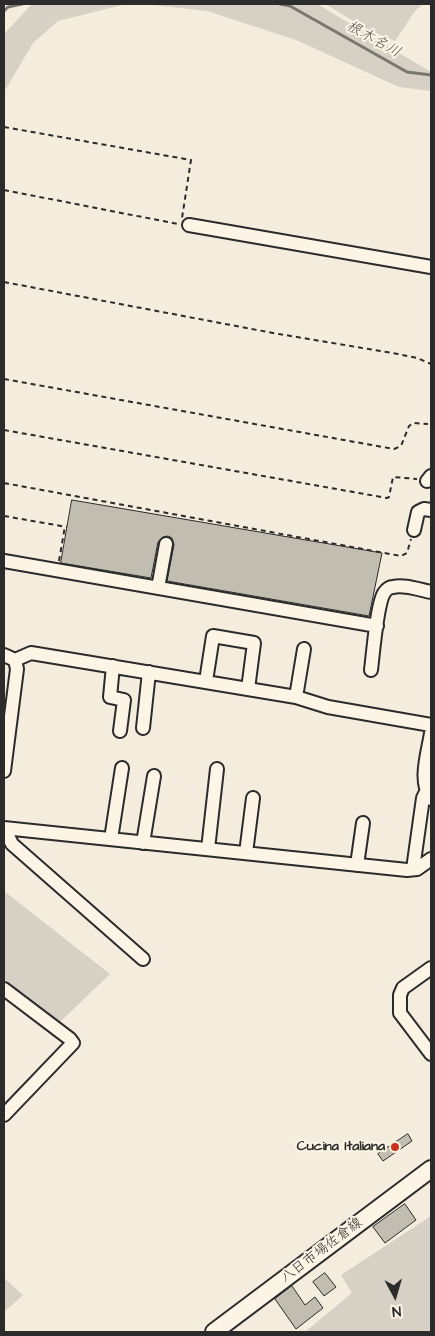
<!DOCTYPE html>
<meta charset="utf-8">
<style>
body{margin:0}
#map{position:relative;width:435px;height:1336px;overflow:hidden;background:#f4edde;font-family:"Architects Daughter",sans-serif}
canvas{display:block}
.frame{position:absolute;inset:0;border:5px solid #2b2b2b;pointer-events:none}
.north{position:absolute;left:370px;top:1271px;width:50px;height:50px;-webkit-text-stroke:4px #fcf5e5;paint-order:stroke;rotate:174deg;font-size:14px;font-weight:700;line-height:20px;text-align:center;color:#2b2b2b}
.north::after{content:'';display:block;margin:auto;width:18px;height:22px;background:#2b2b2b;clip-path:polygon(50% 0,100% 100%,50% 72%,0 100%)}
</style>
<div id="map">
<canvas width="435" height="1336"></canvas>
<div class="frame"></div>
<div class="north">N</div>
</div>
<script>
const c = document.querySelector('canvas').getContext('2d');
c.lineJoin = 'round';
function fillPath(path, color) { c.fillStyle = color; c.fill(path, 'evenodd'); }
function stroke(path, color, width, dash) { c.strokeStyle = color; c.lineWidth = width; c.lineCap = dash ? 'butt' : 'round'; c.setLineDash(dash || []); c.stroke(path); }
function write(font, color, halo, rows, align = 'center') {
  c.font = font + ' "Architects Daughter","Klee One",sans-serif'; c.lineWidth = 4; c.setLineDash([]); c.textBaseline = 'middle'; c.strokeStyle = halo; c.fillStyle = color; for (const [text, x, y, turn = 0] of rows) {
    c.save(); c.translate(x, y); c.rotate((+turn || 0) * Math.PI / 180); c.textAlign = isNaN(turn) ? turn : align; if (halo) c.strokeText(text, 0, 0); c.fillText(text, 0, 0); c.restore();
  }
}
fillPath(new Path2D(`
 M32,4H126L58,21L33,43L4,92V34Z
 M143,4H317L431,72V91L399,87L296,40L207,11Z
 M325,4H423L415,11L395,41L367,29Z
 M4,891L110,974L58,1024L4,984Z
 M431,1216V1332H305L352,1293L341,1275Z
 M4,1278L23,1295L4,1312Z`), '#d6d1c4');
stroke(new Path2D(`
 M280,4L290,6L407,72L431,75
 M4,11L8,7L22,4`), '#7a7771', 3);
const building = new Path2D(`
 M72,500L382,553L369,616L167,581L174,545L172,538L168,536L163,537L158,542L151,578L61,563Z
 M408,1134L412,1141L383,1161L378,1154Z
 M405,1204L416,1220L385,1243L373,1227Z
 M325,1273L336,1287L324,1296L313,1282Z
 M292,1286L305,1305L315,1297L323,1308L296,1329L275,1299Z`);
fillPath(building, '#c2bdb1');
stroke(building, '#2b2b2b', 1);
const minor = new Path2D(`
 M189,225L431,267
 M427,481L431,476
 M414,530L418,512L424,509L431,510
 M4,561L377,626
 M158,588L166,544
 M4,655L15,660L17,669L4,771
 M15,660L31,653L296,697L328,707L431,725
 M113,666L110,697L124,700L120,731
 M371,670C373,654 377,604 384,593C386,590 389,587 393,587C404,584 420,590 431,592
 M206,681L213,636L254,643L248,689
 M296,697L304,649
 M143,728L149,672
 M431,733C428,753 418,781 431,799
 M4,828L407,870L417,869L431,859
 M9,829L8,836L12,844L143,959
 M111,839L122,768
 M143,843L154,776
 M208,849L217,769
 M246,853L253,798
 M357,865L363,823
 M413,869L423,798L426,792
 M431,968L403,988L400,995V1013L431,1054
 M4,989L70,1039L73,1043L4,1115`);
const major = new Path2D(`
 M214,1332L431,1169`);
stroke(minor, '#2b2b2b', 16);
stroke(major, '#2b2b2b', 20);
stroke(new Path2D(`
 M4,127L191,160L182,218
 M4,190L178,224
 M4,282L273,333L398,354L417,358L431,364
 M4,379L394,449L401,446L409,426L413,423L428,424
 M4,430L387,498L389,497L393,477L417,479
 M4,483L401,556L407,553L411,539
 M4,516L67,527
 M59,561L65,526`), '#2b2b2b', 2, [5, 4]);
stroke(minor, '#fcf5e5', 12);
stroke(major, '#fcf5e5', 16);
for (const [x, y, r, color] of [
 [395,1147,5,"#c8321e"]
]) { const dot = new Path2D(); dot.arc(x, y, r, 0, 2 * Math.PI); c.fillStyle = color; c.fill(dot); stroke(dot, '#fcf5e5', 2); }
write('bold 14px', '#2b2b2b', '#fcf5e5', [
 ["Cucina Italiana",385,1147]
], 'right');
write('14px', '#2b2b2b', '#fcf5e5', [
 ["八日市場佐倉線",322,1251,-37]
]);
write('italic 15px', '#595754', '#fcf5e5', [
 ["根木名川",373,40,29]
]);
</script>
